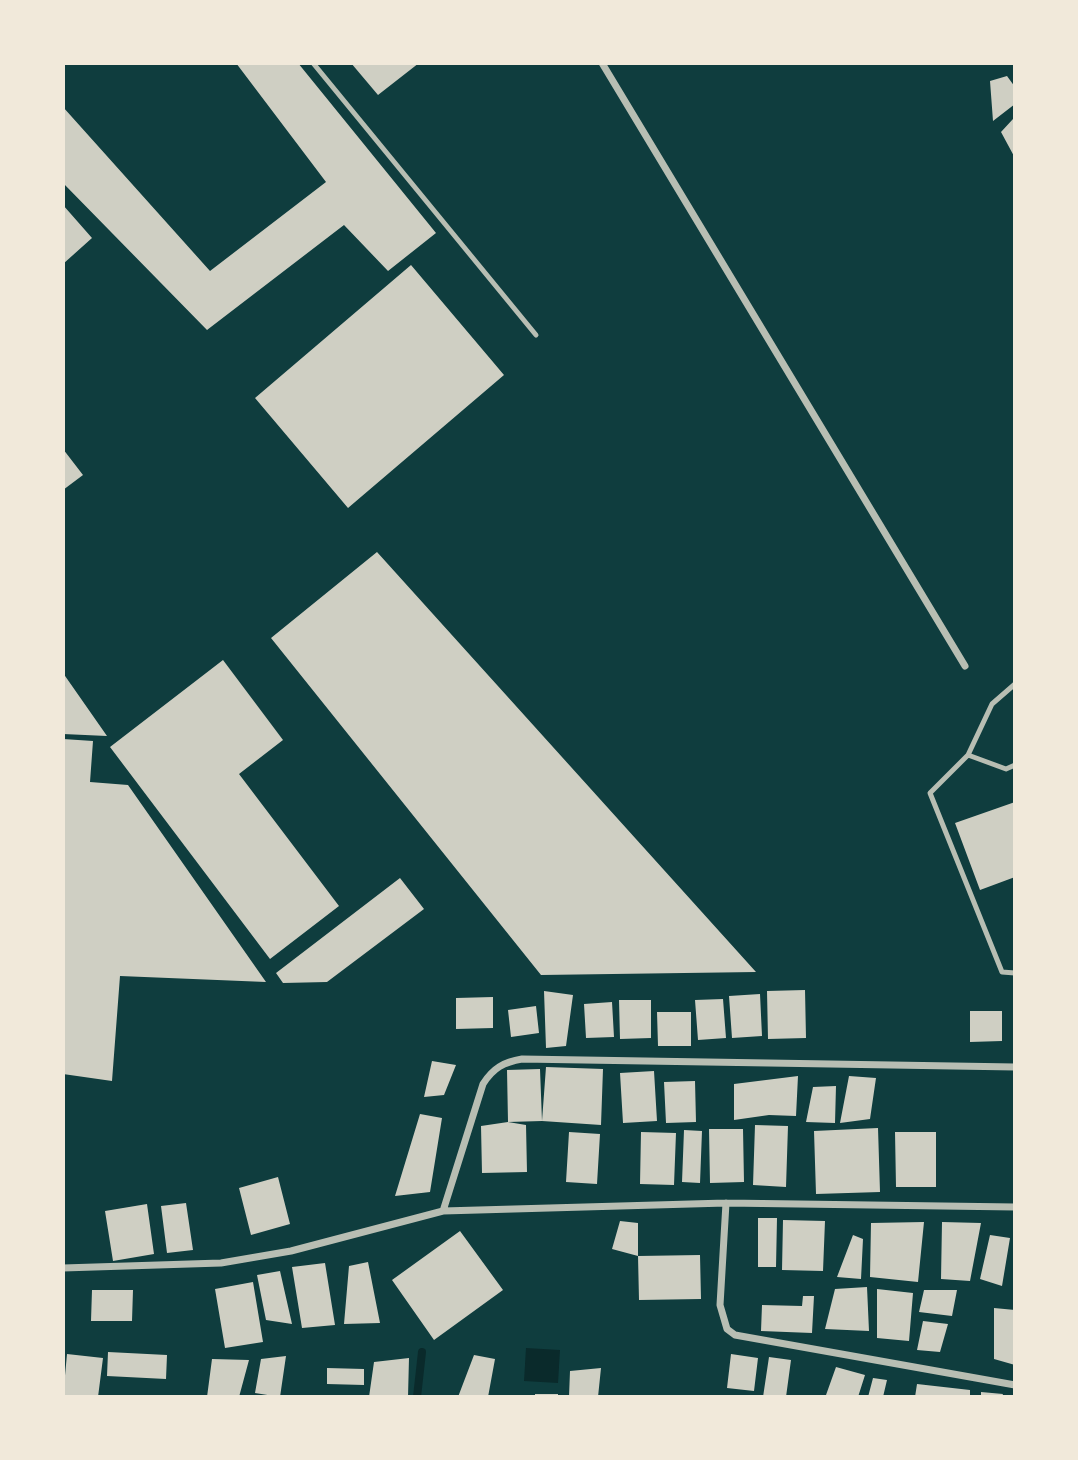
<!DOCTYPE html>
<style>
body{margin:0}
#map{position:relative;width:1078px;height:1460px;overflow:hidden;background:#0f3d3e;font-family:"Asap Condensed",sans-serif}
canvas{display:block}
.frame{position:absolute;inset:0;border:65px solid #f1e9da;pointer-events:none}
</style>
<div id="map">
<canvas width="1078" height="1460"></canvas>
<div class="frame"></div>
</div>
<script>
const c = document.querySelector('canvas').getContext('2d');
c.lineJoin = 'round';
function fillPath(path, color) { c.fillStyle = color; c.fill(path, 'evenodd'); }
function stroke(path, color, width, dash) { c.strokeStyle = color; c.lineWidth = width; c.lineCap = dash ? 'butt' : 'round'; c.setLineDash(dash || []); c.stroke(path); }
fillPath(new Path2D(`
 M526,1348L560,1350L558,1383L524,1381Z`), '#0a2a2b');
stroke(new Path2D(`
 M417,1397L422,1352`), '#0a2a2b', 8);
fillPath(new Path2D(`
 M236,63H298L436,233L388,271L344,225L207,330L63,183V107L210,271L326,182Z
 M351,63H419L378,95Z
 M1007,76L1015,87V104L993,121L990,81Z
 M1013,119L1015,122V158L1001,132Z
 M63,205L92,238L63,264Z
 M411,265L504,375L348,508L255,398Z
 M63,449L83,475L63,490Z
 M377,552L756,972L541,975L271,638Z
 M223,660L283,740L239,774L339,906L270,959L110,747Z
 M63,673L107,736L63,734Z
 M63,739L93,741L90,782L128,785L266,982L120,976L112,1081L63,1074Z
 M1015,802V877L980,890L955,823Z
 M400,878L424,909L327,982L283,983L276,973Z
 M805,990L806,1038L768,1039L767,991Z
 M544,991L573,995L566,1046L546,1048Z
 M760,994L762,1036L732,1038L729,996Z
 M493,997V1028L456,1029V998Z
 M723,999L726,1038L698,1040L695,1000Z
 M619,1000H651V1038L620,1039Z
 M612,1002L614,1037L586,1038L584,1004Z
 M536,1006L539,1033L511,1037L508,1010Z
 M970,1011H1002V1041L970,1042Z
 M657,1012H691V1046H658Z
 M432,1061L456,1065L444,1095L424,1097Z
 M546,1067L603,1069L601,1125L542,1121Z
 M540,1069L542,1121L508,1122L507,1070Z
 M654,1071L657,1121L623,1123L620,1073Z
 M798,1076L796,1116L769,1115L734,1120V1084Z
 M849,1076L876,1078L870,1119L840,1123Z
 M695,1081L696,1122L666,1123L664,1082Z
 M836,1086L835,1123L806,1122L813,1087Z
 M420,1114L442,1118L430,1192L395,1196Z
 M508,1122L526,1125L527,1172L482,1173L481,1126Z
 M755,1125L788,1126L786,1187L753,1185Z
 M878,1128L880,1192L816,1194L814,1131Z
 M709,1129H743L744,1182L710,1183Z
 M684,1130L702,1131L700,1183L682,1182Z
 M569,1132L600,1134L597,1184L566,1182Z
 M641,1132L676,1133L674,1185L640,1184Z
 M895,1132H936V1187H896Z
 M278,1177L290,1224L251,1235L239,1188Z
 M186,1203L193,1250L167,1253L161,1206Z
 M147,1204L154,1254L113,1261L105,1211Z
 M758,1218H777L776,1267H758Z
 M783,1220L825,1221L823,1271L782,1270Z
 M620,1221L638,1223V1256L612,1249Z
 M924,1222L918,1282L870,1277L871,1223Z
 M942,1222L981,1223L970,1281L941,1279Z
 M460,1231L503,1290L434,1340L392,1280Z
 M853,1235L863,1239L861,1279L837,1277Z
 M990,1235L1010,1238L1002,1286L980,1279Z
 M700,1255L701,1299L639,1300L638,1256Z
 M368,1262L380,1323L344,1324L349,1266Z
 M325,1263L335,1325L302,1328L292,1267Z
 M280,1271L292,1324L266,1320L257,1275Z
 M253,1282L263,1342L225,1348L215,1289Z
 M867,1287L869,1331L825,1329L835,1289Z
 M877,1289L913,1293L909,1341L877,1338Z
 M92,1290H133L132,1321H91Z
 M924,1290H957L952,1316L919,1312Z
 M803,1296H814L812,1333L761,1331L762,1305L802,1306Z
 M994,1308L1015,1310V1365L994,1359Z
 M923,1321L948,1324L940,1352L917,1350Z
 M108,1352L167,1355L166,1379L107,1376Z
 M67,1354L103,1358L98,1397H63Z
 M731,1354L758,1358L754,1391L727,1388Z
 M474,1355L495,1359L488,1397H458Z
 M286,1356L280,1397L255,1393L261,1359Z
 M769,1357L791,1360L786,1397H763Z
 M409,1358L408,1397H369L374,1362Z
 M212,1359L249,1360L239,1397H207Z
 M836,1367L865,1375L858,1397L826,1395Z
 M327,1368L364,1369V1385L327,1384Z
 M601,1368L598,1397H569L570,1371Z
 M873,1378L887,1380L883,1397H868Z
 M917,1384L970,1390V1397H915Z
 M981,1392L1003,1394L1002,1397H981Z
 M535,1394H558V1397H535Z`), '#cfcfc3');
stroke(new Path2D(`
 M313,63L536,335
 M1015,684L992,704L968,755L930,793L1002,972L1015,973
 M968,755L1006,769L1015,765`), '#b8beb3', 5);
stroke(new Path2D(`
 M602,63L965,666
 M726,1203L720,1305L727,1329L735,1335L1015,1385
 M443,1211L483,1084C493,1068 504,1062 522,1059L1015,1067
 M63,1268L221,1263L291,1251L443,1211L726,1203L1015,1207`), '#b8beb3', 7);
</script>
